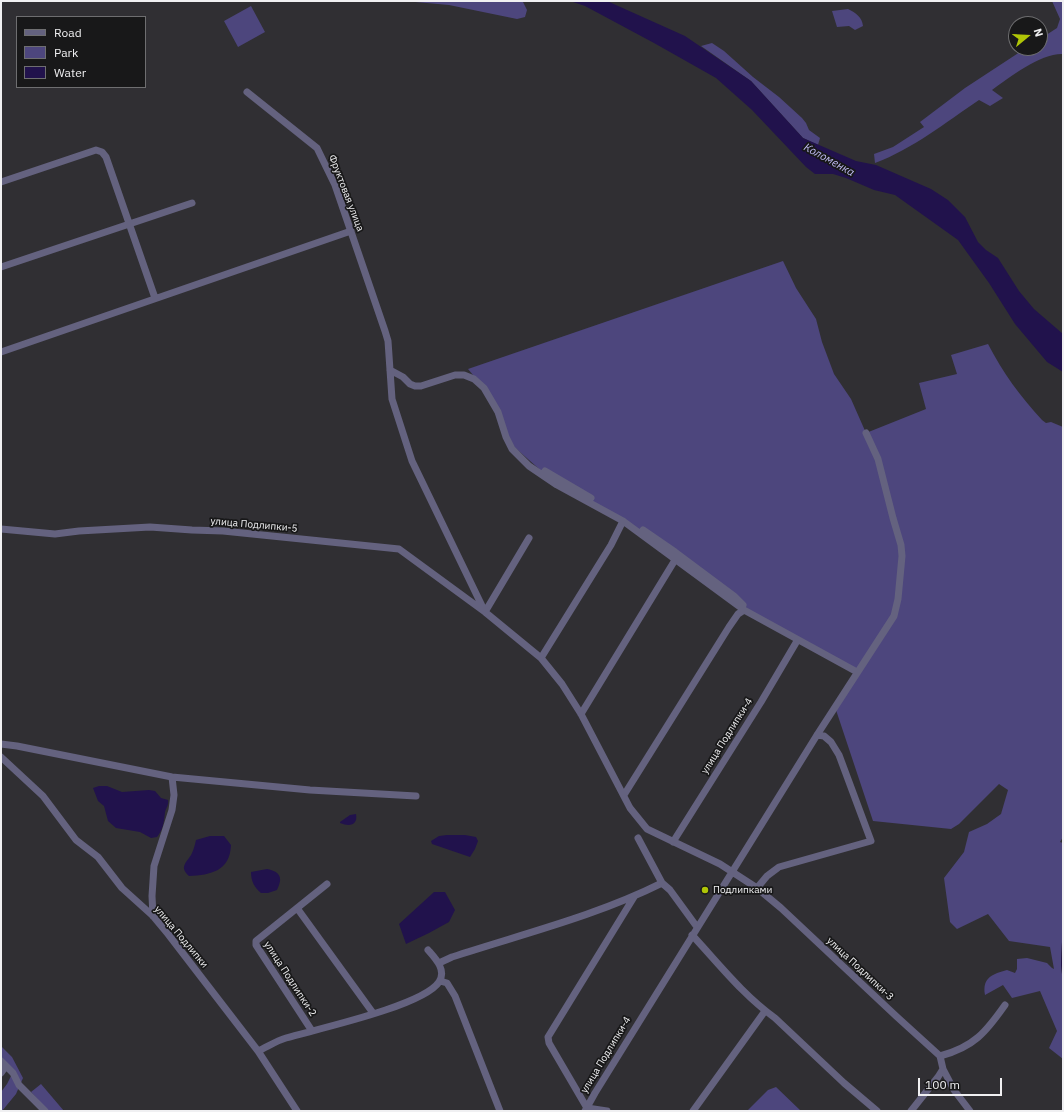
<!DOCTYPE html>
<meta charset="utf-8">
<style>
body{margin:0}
#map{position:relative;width:1064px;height:1112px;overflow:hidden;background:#302f33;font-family:"IBM Plex Sans",sans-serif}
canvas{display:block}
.frame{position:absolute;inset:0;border:2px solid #f0f0f2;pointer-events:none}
.legend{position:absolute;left:16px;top:16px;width:130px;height:72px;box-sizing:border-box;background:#181819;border:1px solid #6e6e70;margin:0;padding:5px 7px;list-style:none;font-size:12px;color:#f0f0f2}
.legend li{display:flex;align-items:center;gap:8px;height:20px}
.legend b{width:20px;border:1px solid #6e6e70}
.north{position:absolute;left:1008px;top:16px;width:40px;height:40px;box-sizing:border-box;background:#181819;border:1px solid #6e6e70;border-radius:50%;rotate:72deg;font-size:11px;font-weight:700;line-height:16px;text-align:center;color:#f0f0f2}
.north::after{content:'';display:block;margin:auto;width:14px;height:18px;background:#afc507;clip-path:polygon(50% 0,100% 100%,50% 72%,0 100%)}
.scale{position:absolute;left:918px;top:1078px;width:84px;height:18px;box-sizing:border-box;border:2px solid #f0f0f2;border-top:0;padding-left:5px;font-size:12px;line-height:14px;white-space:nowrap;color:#f0f0f2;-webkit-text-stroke:3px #181819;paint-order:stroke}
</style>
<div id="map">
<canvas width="1064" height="1112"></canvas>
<div class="frame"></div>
<ul class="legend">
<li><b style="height:5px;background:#64627f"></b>Road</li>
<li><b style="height:11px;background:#4d467d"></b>Park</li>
<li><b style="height:11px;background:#21124c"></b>Water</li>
</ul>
<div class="north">N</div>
<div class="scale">100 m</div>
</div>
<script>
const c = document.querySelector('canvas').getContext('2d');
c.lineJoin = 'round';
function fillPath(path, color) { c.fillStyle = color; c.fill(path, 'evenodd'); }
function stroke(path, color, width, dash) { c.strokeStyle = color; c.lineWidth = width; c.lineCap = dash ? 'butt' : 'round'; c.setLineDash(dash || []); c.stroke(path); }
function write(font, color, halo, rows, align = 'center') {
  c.font = font + ' "IBM Plex Sans",sans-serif'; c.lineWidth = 3.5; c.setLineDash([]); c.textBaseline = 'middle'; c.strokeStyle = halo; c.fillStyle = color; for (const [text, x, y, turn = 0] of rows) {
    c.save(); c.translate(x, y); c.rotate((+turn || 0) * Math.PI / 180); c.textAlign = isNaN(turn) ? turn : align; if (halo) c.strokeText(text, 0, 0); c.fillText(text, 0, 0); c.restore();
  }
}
fillPath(new Path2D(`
 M404,1H520L523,2L527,10L525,17L517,19L449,5Z
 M1052,1H1063V54C1041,53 1010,77 992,90L1003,98L990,106L979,100C946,122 913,149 875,163L874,154L893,147L924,127L920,122L965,88L1026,48H1040V39L1057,28L1060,19Z
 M251,6L265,32L238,47L224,21Z
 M848,9C856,13 862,17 863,26L855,30L849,26L837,27L832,11Z
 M712,43L724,51L753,77L779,97L802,118L806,123L809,130L820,138L818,145L803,138L751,81L701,46Z
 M783,261L796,288L816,319L822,342L834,374L851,399L866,433L926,409L919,383L957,374L951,355L988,344C1003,373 1020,396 1042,420L1046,423L1051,422L1063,427V837L1060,842L1063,843V920L1061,964L1063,984V1059L1049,1048L1057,1031L1040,991L1012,998L1003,985L985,995C982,977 993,974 1007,970L1015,973L1017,969V959L1027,958L1047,963L1052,968L1054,969L1050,947L1009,941L988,914L957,929L950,922L944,878L964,852L969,832L987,824L1001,814L1008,790L999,784L959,824L951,829L873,821L835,707L857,673L769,624L623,521L546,475L512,445L484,388L468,369Z
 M1,1046L12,1057L23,1078L16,1094L2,1111H1V1092L7,1084L13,1072L1,1058Z
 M41,1084L64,1111H48L31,1092Z
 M776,1087L801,1111H747L768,1090Z`), '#4d467d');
fillPath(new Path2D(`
 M570,1H607L685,36L751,81L803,138L856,161L876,165L931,189L948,200L965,217L978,242L986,250L998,258L1019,291L1034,309L1063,334V372L1047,362L1015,324L989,283L958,240L895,195L874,190L846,178L833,174H815L806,167L752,110L716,78L654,43L585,6Z
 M99,786H107L122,792L149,790L155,791L161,798L168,800C169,805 166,808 165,812C164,822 163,830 157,837L151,838L140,832L116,828L108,821L104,806L98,801L93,788Z
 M356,814C358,825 350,827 340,823V822L350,815Z
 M447,835H465L476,837L478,841L475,849L470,857L432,844L431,841L439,836Z
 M210,836H224L231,845C230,871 211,875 189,876C178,866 188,862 192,853C194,849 195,844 196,840Z
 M267,869C281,872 283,878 277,890L268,893H261C254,887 251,881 251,872Z
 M434,892H445L455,910L449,922L429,933L406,944L399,924Z
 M1063,920V984L1061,964Z`), '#21124c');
stroke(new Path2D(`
 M247,92L317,148L335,185L385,331L388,341L392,399L412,461L484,610
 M1,182L96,150L102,152L106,157L155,298
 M1,267L192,203
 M1,352L351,231
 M390,370L403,377L410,384L415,386H421L455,375H464L474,379L484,388L498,412L506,437L512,449L529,466L557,485L623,521L744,610L857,672
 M545,471L591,498
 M1,529L55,534L79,531L150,527L192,530L223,531L399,549L485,612L541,658L562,684L581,714L630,808L647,829L720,864L757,888L781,908L896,1016L940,1056L943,1069L938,1077L911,1111
 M643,530L675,552L734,596L743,605
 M485,612L529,538
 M541,658L611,545L623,521
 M581,714L675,560
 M1,744L17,746L172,777L310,790L416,796
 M1,757L43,796L76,840L98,857L122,888L153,916L168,934L258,1051L297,1111
 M624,795L729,627L738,614L744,610
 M638,838L662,883L670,890L697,927
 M673,842L761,702L797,641
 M757,888L767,876L779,867L871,841L839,755L831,742L824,736L817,735
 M297,908L373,1013
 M153,916L152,896L154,866L172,810L174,795L172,777
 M692,935C719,964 743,995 775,1018L844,1083L877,1111
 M439,963L452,957C522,934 596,916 662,883
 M440,981L447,983L455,996L500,1111
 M312,1031L256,945V941L327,884
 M258,1051C267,1047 276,1041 286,1038C317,1029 423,1006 439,982C447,970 435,958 428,950
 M940,1056C974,1047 986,1032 1005,1005
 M1,1061L13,1073L19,1085L45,1111
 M943,1069L954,1090L970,1111
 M1,1073L6,1066
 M587,1108L549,1043L548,1037L634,897
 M587,1108L607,1111
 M585,1111L595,1093L817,735L894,616L898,599L902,556L901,545L893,518L878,459L866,433
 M693,1111L765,1011`), '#64627f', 7);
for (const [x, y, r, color] of [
 [705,890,4,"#afc507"]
]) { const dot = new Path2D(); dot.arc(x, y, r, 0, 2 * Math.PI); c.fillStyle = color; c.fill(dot); stroke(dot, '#181819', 1.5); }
write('10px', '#f0f0f2', '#181819', [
 ["Фруктовая улица",346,193,69],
 ["улица Подлипки-5",254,525,5],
 ["улица Подлипки-4",727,736,-58],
 ["улица Подлипки",181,937,50],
 ["улица Подлипки-3",860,969,43],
 ["улица Подлипки-2",290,979,57],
 ["улица Подлипки-4",606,1055,-59]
]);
write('10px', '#f0f0f2', '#181819', [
 ["Подлипками",713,890]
], 'left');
write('italic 11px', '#c3bef7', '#181819', [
 ["Коломенка",829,160,29]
]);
</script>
